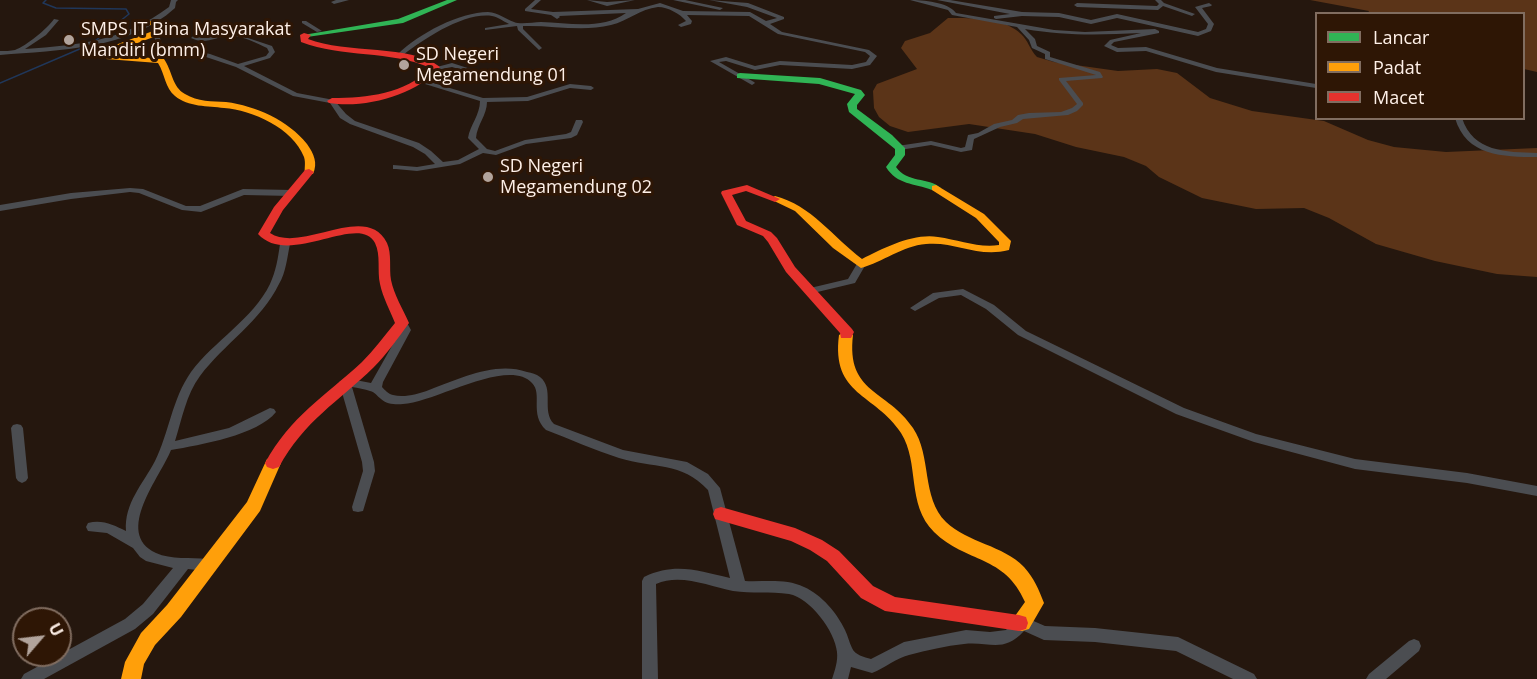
<!DOCTYPE html>
<style>
body{margin:0}
#map{position:relative;width:1537px;height:679px;overflow:hidden;background:#25170e;font-family:"Open Sans",sans-serif}
canvas{display:block}
.legend{position:absolute;left:1315px;top:12px;width:210px;height:108px;box-sizing:border-box;background:#2e1605;border:2px solid #816d60;margin:0;padding:8px 10px;list-style:none;font-size:18px;color:#fef0e8}
.legend li{display:flex;align-items:center;gap:12px;height:30px}
.legend b{width:30px;border:2px solid #816d60}
.north{position:absolute;left:12px;top:607px;width:60px;height:60px;box-sizing:border-box;background:#2e1605;border:2px solid #816d60;border-radius:50%;rotate:62deg;font-size:16px;font-weight:700;line-height:24px;text-align:center;color:#fef0e8}
.north::after{content:'';display:block;margin:auto;width:21px;height:27px;background:#b2a49c;clip-path:polygon(50% 0,100% 100%,50% 72%,0 100%)}
</style>
<div id="map">
<canvas width="1537" height="679"></canvas>
<ul class="legend">
<li><b style="height:8px;background:#30b455"></b>Lancar</li>
<li><b style="height:8px;background:#ff9f0a"></b>Padat</li>
<li><b style="height:8px;background:#e5322d"></b>Macet</li>
</ul>
<div class="north">U</div>
</div>
<script>
const c = document.querySelector('canvas').getContext('2d');
c.lineJoin = 'round';
function fillPath(path, color) { c.fillStyle = color; c.fill(path, 'evenodd'); }
function stroke(path, color, width, dash) { c.strokeStyle = color; c.lineWidth = width; c.lineCap = dash ? 'butt' : 'round'; c.setLineDash(dash || []); c.stroke(path); }
function write(font, color, halo, rows, align = 'center') {
  c.font = font + ' "Open Sans",sans-serif'; c.lineWidth = 6; c.setLineDash([]); c.textBaseline = 'middle'; c.strokeStyle = halo; c.fillStyle = color; for (const [text, x, y, turn = 0] of rows) {
    c.save(); c.translate(x, y); c.rotate((+turn || 0) * Math.PI / 180); c.textAlign = isNaN(turn) ? turn : align; if (halo) c.strokeText(text, 0, 0); c.fillText(text, 0, 0); c.restore();
  }
}
fillPath(new Path2D(`
 M1310,0H1537V72L1524,69V14L1368,13L1369,11Z
 M948,18C970,18 1004,17 1021,34C1028,40 1030,50 1037,57L1054,62L1118,71L1157,69L1177,73L1210,98L1252,111L1324,121L1368,140L1394,147L1446,152L1537,148V277L1497,274L1435,261L1376,244L1329,218L1304,208L1256,209L1202,198L1159,177L1146,166L1124,157L1076,147L1035,134L969,124L908,132L890,126L879,117L874,108L873,91L877,84L917,69L901,48L905,41L930,33Z`), '#5b3418');
stroke(new Path2D(`
 M46,0L43,3L56,8L126,9L129,14L95,41
 M0,83L89,45`), '#20375a', 1.5);
fillPath(new Path2D(`
 M171,0H178L176,2L175,8C129,50 59,50 0,55V51C4,51 11,51 15,50C26,46 47,29 54,19L59,20L46,35L25,49C80,45 123,41 169,7Z
 M336,0H349L334,4L331,2Z
 M535,0H541L531,9L553,12L638,9L660,3L683,11L750,12L766,21L777,18L747,7L709,0L748,3L784,17V19L770,24L782,32L869,50L877,56L870,65L852,69L780,65L755,70L726,61L719,62L754,82L755,83L752,85L710,61L726,57L755,66L780,61L852,65L866,62L870,56L865,52L778,34L749,16L687,15L692,21L691,24L681,27L678,25L686,21C680,14 668,7 658,7C640,9 628,21 611,25C582,32 552,25 523,26V29L542,48L539,50L518,30L517,26L485,30V28L509,24C503,21 498,17 492,16C464,12 424,39 403,55L398,54C418,34 460,12 488,12C499,13 505,19 514,22C521,25 533,22 541,22C569,23 603,30 626,13L559,16L560,17L557,19L551,15L525,11V9Z
 M587,0L607,2L635,0L607,6Z
 M673,0H685L723,8L720,10Z
 M910,0C923,0 948,2 956,13L1054,30L1085,32L1155,29L1159,31V33L1114,42L1111,45L1118,48L1146,47L1217,68L1316,84V88L1216,72L1146,51L1117,52L1104,46L1110,40L1141,33C1100,35 1065,36 1025,29L1035,39L1037,46L1050,52V57L1100,72L1103,77L1102,78L1066,81L1083,103V105L1077,111L1068,115L1023,119L1017,123L1000,127L974,139L972,150L961,152L931,145L900,150L896,148L897,146L931,141L961,148L965,147L968,135L978,133L994,124L1012,120L1018,115L1029,113L1061,112L1072,108L1077,104L1059,80V78L1096,75L1045,59V54L1032,48L1029,40L1017,27L952,15L948,10Z
 M937,0H950L1022,12L1059,13L1091,20L1117,14L1198,32L1206,29L1208,24L1195,7L1209,3L1212,5L1211,6L1202,8L1214,24L1211,31L1198,36L1117,18L1091,24L1059,17L1022,16L996,19L994,18V16L1010,14Z
 M1155,0H1161L1164,3L1195,14L1192,16L1163,6L1158,10L1077,7L1074,5L1077,3L1157,6L1159,4Z
 M302,21H306L322,31L317,32L302,23Z
 M209,30L233,33L272,46L275,52L270,58L244,66L297,93L334,100L346,114L355,121L419,143L431,151L443,162L458,160L479,149L468,138C470,125 480,115 480,101L425,84L423,77H427L430,82L483,98L527,97L570,84L591,86L594,88L591,90L570,88L528,101L487,102C487,115 477,125 476,138L487,149L495,151L525,140L566,134L571,132L576,120H582L583,122L577,135L571,138L526,144L496,155L483,153L460,164L417,171L396,169H393V165L417,167L435,164L425,154L413,147L350,124L340,118L330,103L293,96L236,67L206,57L157,46L153,33L158,32L162,44L210,54L238,64L266,56L269,52L267,48C257,43 241,35 229,36C215,37 205,45 191,38L198,32ZM209,33L222,34L205,38L199,37Z
 M452,63L477,71L478,72L475,74L452,67L436,70L433,68Z
 M1455,118H1462C1473,152 1506,152 1537,153V157C1503,157 1466,156 1455,118Z
 M130,188L143,189L186,206H200L243,189L292,190L296,193L292,196L244,195L201,212L182,210L139,193L130,192L71,199L0,211V205L71,193Z
 M285,241L290,244C287,258 286,272 279,284C261,321 224,344 200,376C186,395 182,419 175,441L229,428L270,408L274,409L276,412C258,435 200,445 171,450C161,476 113,533 156,553C171,560 191,557 207,559L212,561L214,565L212,569L207,571L188,569L153,614L135,629L44,679H21L24,674L125,619L143,604L173,568L146,561L140,557L133,548L107,533L88,531L86,527L88,523C102,519 114,525 126,531C124,503 143,484 155,461C169,433 172,399 191,372C214,341 253,319 270,284C276,271 278,258 280,244Z
 M861,261L866,264L855,283L809,294L804,291L806,289L848,279L858,262Z
 M963,289L994,305L1026,331L1184,408L1256,434L1355,459L1467,473L1537,486V496L1467,483L1355,469L1254,442L1176,414L1018,335L986,309L961,295L939,298L915,311L910,308L933,293Z
 M402,320L406,321L411,330L383,382L382,387C385,390 388,394 393,395C404,398 418,394 429,390C459,379 495,361 527,372C532,373 536,374 540,377C555,389 541,411 554,424L623,450L687,462L708,474L720,488L745,581C765,582 786,578 804,587C822,595 837,613 845,630C848,636 849,642 852,648C855,655 864,657 871,659L904,642L966,630L990,632L1006,630L1017,618L1022,616L1045,626L1095,628L1178,637L1254,674L1257,679H1233L1176,651L1095,642L1044,640L1024,631C1003,654 989,641 964,644C946,646 927,650 909,655C896,658 885,668 872,673L851,667L848,679H832C835,670 838,661 837,652C835,631 810,598 789,594C770,591 752,594 733,591C709,586 680,573 656,584L658,679H642V581L644,577C676,562 698,571 730,578L708,490C681,461 654,469 619,458C594,450 570,439 546,430C529,414 543,394 532,383C508,357 434,403 403,404C396,405 386,404 381,399C377,396 375,392 370,391C365,389 358,388 352,387L374,462L375,471L363,511L358,512L353,511L352,507L363,471L362,462L339,382L345,378L371,383L401,330L397,323Z
 M17,424L21,425L23,428L28,478L26,481L22,483L18,481L16,478L11,428L13,425Z
 M1414,639L1419,641L1421,646L1419,651L1386,679H1366L1369,674L1409,641Z`), '#4b4d51');
fillPath(new Path2D(`
 M447,0H457L403,23L307,37L303,35L398,19Z
 M740,73L820,78L861,90L865,95L857,105V109L892,135L905,148V155L896,167C907,183 928,177 941,188L936,191L932,190C914,183 897,185 886,167L895,155V149L849,112L847,104L855,94L819,84L737,78V74Z`), '#30b455');
fillPath(new Path2D(`
 M150,21L165,25L159,35L116,51L113,55L164,59C172,70 172,87 185,94C198,102 212,101 226,102C256,106 288,120 307,144C314,154 318,163 313,174H305C304,169 306,163 304,157C293,128 252,110 224,108C208,106 188,107 175,96C165,88 165,74 158,63L106,59L104,53L110,47L153,31L156,26L150,25Z
 M936,185L984,214L1011,241L1009,250C977,258 955,241 926,244C902,246 883,262 861,268L833,248L795,211L770,199L775,196C811,205 833,237 862,259C884,248 913,233 938,237C959,240 978,248 999,245V242L976,218L932,190V186Z
 M846,331L853,335C846,394 887,389 913,428C932,456 921,497 946,522C968,543 1003,545 1024,567C1034,578 1039,590 1044,603L1029,629L1022,631L1012,629L1010,623L1025,602C1005,555 966,563 934,532C906,504 920,463 901,433C875,393 831,396 839,335Z
 M273,457L279,459L281,463L260,511L181,617L155,645L144,664L141,679H121L125,662L141,633L167,605L247,502L267,459Z`), '#ff9f0a');
fillPath(new Path2D(`
 M304,33L311,35L308,39C346,54 411,44 440,67C417,95 365,109 329,103L327,101L332,98C368,98 404,94 431,68C389,50 343,58 301,42L300,35Z
 M309,169L314,172L283,210L270,233C302,254 366,201 387,243C392,254 389,268 391,280C394,295 403,309 409,323C398,338 387,354 374,367C338,402 304,421 279,467L273,469L267,467L265,463C291,416 324,397 362,362C374,350 384,336 395,323C390,310 383,298 380,284C377,271 381,255 375,243C359,212 289,268 258,234L274,207L305,170Z
 M747,185L780,199L775,202L746,191L732,195L746,221L771,232L777,238L795,267L852,329L854,332L851,338H841L840,333L786,272L768,242L763,236L737,225L721,193L722,191Z
 M721,507L795,528L822,540L839,551L873,586L895,597L1019,615L1026,617L1028,623L1026,629L1019,631L885,611L861,598L827,561L810,550L791,541L715,519L713,514L715,509Z`), '#e5322d');
for (const [x, y, r, color] of [
 [69,40,6,"#b2a49c"],
 [404,65,6,"#b2a49c"],
 [488,177,6,"#b2a49c"]
]) { const dot = new Path2D(); dot.arc(x, y, r, 0, 2 * Math.PI); c.fillStyle = color; c.fill(dot); stroke(dot, '#2e1605', 2); }
write('18px', '#fef0e8', '#2e1605', [
 ["SMPS IT Bina Masyarakat",81,30],
 ["Mandiri (bmm)",81,51],
 ["SD Negeri",416,55],
 ["Megamendung 01",416,76],
 ["SD Negeri",500,167],
 ["Megamendung 02",500,188]
], 'left');
</script>
